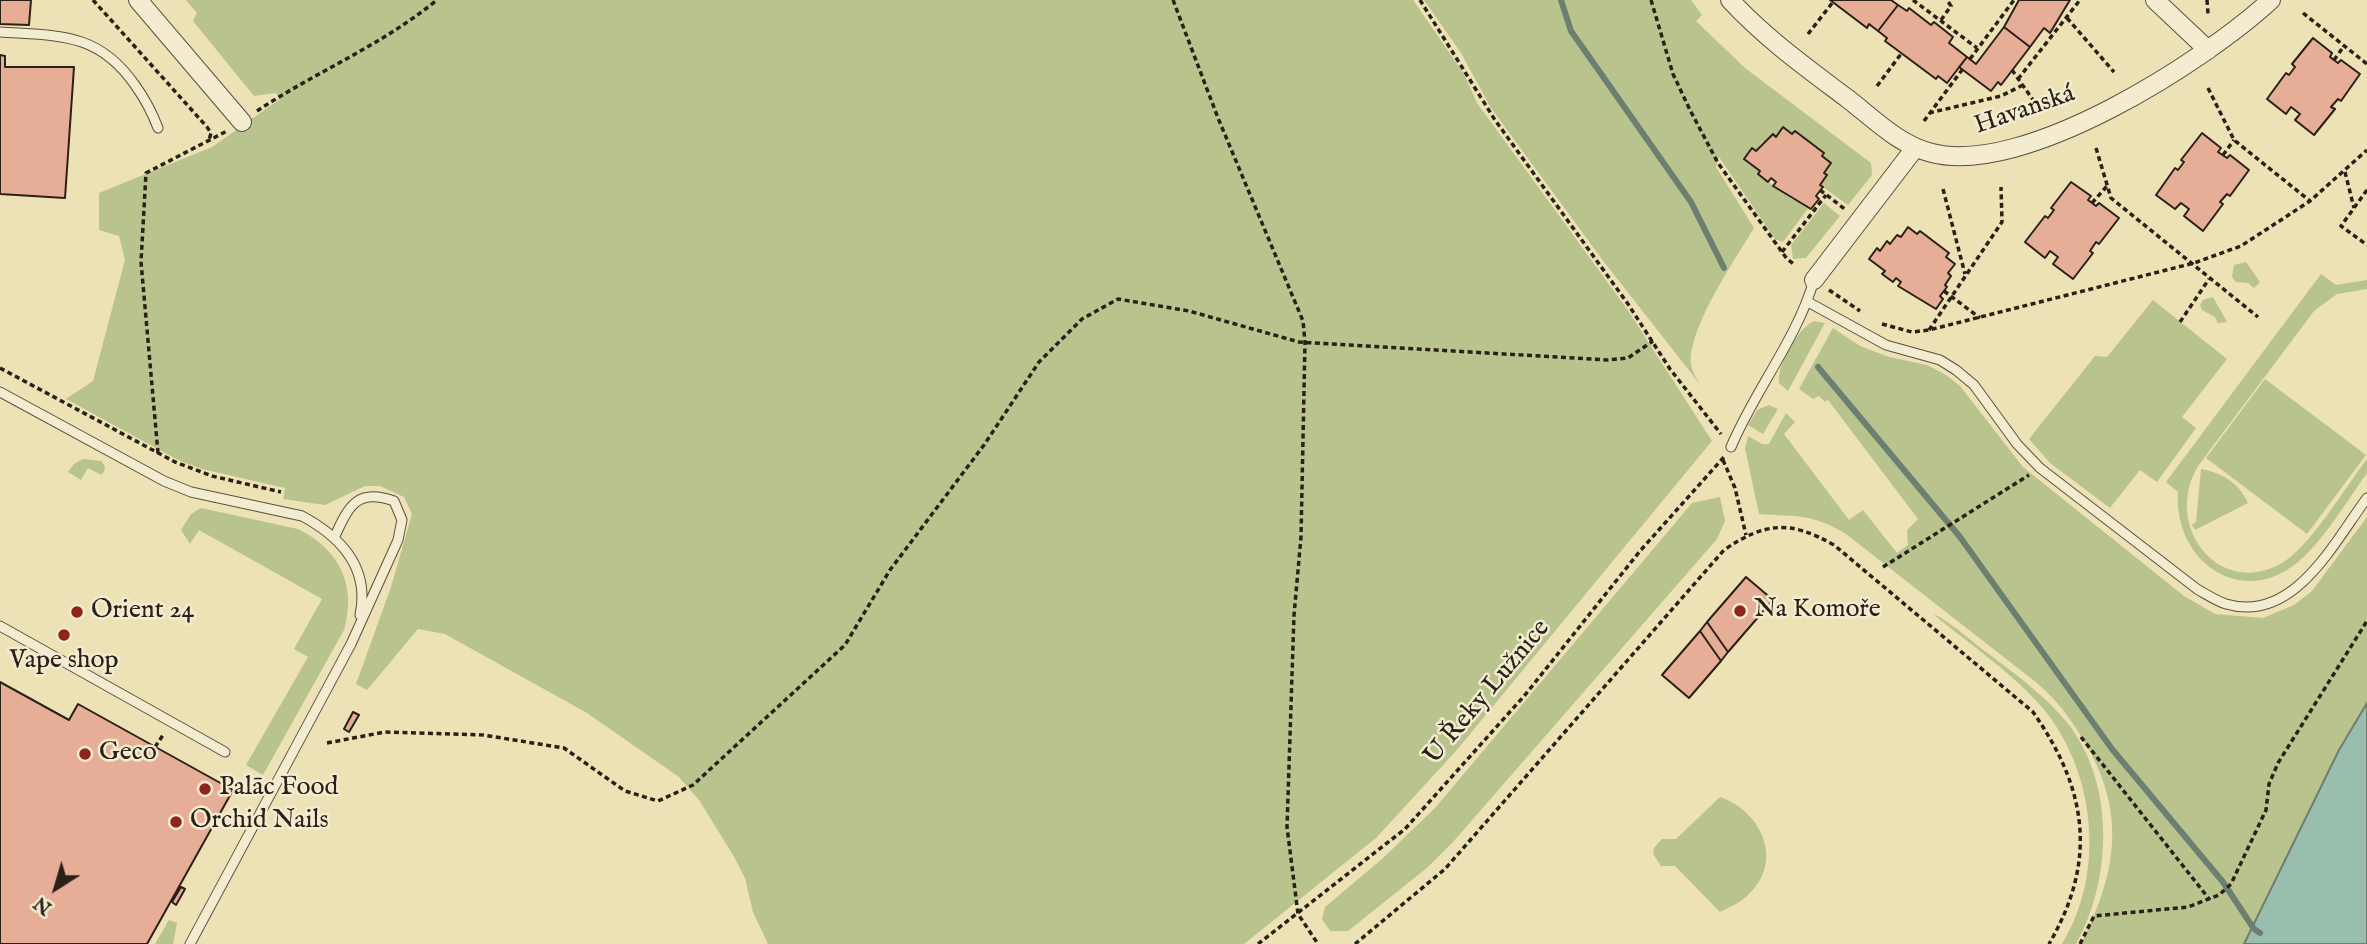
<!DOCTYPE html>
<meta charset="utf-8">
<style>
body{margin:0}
#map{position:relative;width:2367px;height:944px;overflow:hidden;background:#ede1b6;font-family:"IM FELL English",serif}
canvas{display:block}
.north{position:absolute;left:21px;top:853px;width:70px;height:70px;-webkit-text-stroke:5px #f3ecd0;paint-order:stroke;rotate:217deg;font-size:19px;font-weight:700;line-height:28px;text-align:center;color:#2a2016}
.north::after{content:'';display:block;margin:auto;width:24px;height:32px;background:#2a2016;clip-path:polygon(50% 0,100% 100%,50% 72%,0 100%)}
</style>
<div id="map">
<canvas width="2367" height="944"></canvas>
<div class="north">N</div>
</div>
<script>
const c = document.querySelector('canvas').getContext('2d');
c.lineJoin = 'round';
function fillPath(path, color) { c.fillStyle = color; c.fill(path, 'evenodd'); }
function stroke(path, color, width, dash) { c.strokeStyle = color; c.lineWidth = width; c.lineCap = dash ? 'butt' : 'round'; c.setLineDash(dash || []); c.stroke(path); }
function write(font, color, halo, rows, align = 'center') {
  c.font = font + ' "IM FELL English",serif'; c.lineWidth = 5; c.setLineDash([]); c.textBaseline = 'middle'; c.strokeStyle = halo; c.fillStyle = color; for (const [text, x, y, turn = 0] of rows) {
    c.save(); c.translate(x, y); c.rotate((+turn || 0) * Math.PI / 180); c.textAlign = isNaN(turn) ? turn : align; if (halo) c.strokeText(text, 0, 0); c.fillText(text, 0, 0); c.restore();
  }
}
fillPath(new Path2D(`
 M186,0H1413L1464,74L1477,103L1627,309L1712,441L1456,751L1376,838L1244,944H768L753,912L745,878L733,855L699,800L679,777L587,713L445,634L418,629L367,690L356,684L391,587L412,514L404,497L380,486H365L325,505L283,499L285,488L202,469L178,460L66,399L93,381L125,260L119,236L99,230V193L212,147L280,99L276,93L254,96L193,21L197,13Z
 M1424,0H1691L1702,15L1696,21L1745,68L1871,163L1872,175L1848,205L1820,185L1827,176L1824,173V153L1795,131L1792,134L1783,128L1776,137L1773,134L1765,144L1762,142L1756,151L1760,171L1758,174L1793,200L1796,197L1809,207L1783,242L1775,239L1719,157L1716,167L1754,228C1736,258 1688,328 1691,364C1693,378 1705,390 1713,401L1604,262L1491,108L1461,53Z
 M1824,203L1840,216L1806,258L1793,259L1791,245Z
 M2246,262L2260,282L2254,288L2248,283L2236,282L2232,277L2234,265Z
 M2321,274L2336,285L2367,280V289L2337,294L2314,311L2198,466C2162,527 2220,599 2282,563C2310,547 2346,486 2367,459V473C2346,502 2325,539 2298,562C2241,610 2173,560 2178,492L2166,482Z
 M2213,297L2227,322L2218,323L2215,317L2202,310L2200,305L2203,300Z
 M2153,300L2227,359L2182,417L2196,428L2157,482L2140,470L2110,508L2050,463L2029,439L2095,356L2107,357Z
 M1814,321L1825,323L1788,391L1779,383C1776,366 1799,327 1814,321Z
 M1833,328L1860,346L1889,357L1927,365L1946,375L1960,386L2023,467L2184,596L2215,614L2263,618L2294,605L2312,591L2367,517V703L2339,750L2244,944H2081C2117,872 2127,813 2084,741C2070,718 2057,700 2037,683L1846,534C1811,513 1797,517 1759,514L1745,448L1748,436L1762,444H1769L1786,413L1795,422L1784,434L1849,520L1863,510L1897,553L1908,545L1907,530L1918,519L1828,400L1825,402L1819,396L1813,399L1799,389Z
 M2265,379L2366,455L2307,534L2206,458Z
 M1769,405L1778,409L1763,434L1748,425L1757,410Z
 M83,459L101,461L105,466L104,472L101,475L88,468L81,480L68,472L74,464Z
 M2201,469C2223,473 2239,483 2248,503L2195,530L2192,525L2196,522Z
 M1720,497L1725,521L1717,539L1453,842L1428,867L1348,931H1330L1322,919L1325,907L1382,859L1435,808L1692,503Z
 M201,508L298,529C339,549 357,585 344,630L263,775L246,765L308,657L294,649L322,599L199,530L190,544L181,530L191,514Z
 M1933,614C1952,622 1974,644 1993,657C2020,678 2047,697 2069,725C2115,785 2112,880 2076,944H2062C2105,874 2096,776 2046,712C2015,674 1970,645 1933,614Z
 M1720,797C1761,811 1785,861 1748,895C1740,903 1730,907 1720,912L1675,866H1661L1653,854L1654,848L1662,839H1676Z
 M169,920L177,923L173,944H155Z`), '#b8c38e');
const water = new Path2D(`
 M2367,703V944H2244L2339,750Z`);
fillPath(water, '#99beae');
stroke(water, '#6d7f71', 2);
stroke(new Path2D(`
 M1561,0L1571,31L1691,202L1724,268
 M1818,367L1960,537L2112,749L2223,882L2254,929L2260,933`), '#6d7f71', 6);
const building = new Path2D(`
 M0,0H31L29,25L0,24Z
 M1830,0H1891L1898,5L1878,31L1869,24L1867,28Z
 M2019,0H2070L2050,33L2044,28L2030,47L2004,27Z
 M1898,5L1907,11L1909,8L1931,25L1934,22L1953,37L1949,43L1967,57L1947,83L1938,76L1936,79L1885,41L1887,38L1878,31Z
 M2004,27L2030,47L2001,85L1998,82L1991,91L1959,67L1967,57L1976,64Z
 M2313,38L2332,53L2330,57L2338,63L2341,60L2360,74L2341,101L2338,99L2331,107L2335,109L2314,135L2295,120L2300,114L2291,107L2286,114L2267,99L2286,73L2289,75L2295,67L2292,64Z
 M0,55L5,56V67H74L65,198L0,194Z
 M1783,127L1792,134L1795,131L1824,153L1822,156L1831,163L1824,173L1827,175L1820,185L1823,187L1816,196L1819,199L1811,209L1773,186L1776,182L1771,178L1768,182L1758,174L1760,171L1744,159L1752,148L1756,151L1773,134L1776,137Z
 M2202,133L2221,148L2218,152L2227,158L2230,155L2249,170L2230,196L2227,194L2220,202L2223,204L2203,231L2184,216L2189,209L2181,203L2175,209L2156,195L2175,168L2178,170L2184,162L2181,160Z
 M2071,182L2091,196L2088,200L2096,206L2099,203L2119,218L2099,244L2096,242L2090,251L2093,253L2073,279L2053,264L2058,257L2050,251L2045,258L2025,242L2045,216L2048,218L2054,210L2051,208Z
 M1908,227L1917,234L1920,231L1949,253L1946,257L1955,264L1948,273L1951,276L1945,285L1947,287L1940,296L1943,299L1936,309L1898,286L1901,282L1896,278L1893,282L1882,274L1885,271L1869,259L1877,248L1880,251L1887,241L1890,244L1897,235L1901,237Z
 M1746,577L1773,600L1728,652L1707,622Z
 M1707,622L1728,652L1721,661L1700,631Z
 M1700,631L1721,661L1689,698L1662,675Z
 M0,682L69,720L78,704L233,790L147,944H0Z
 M353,712L359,715L349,732L344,729Z
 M181,887L185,889L176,905L172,902Z`);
fillPath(building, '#e6ae97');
stroke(building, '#2a2016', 2);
const lane = new Path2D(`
 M0,32C59,36 98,32 135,85C145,99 152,112 158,128
 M1808,302L1886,345L1940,360L1956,370L1974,385L2017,444L2040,468L2197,589C2206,594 2216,601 2226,604C2294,624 2334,542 2367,498
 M0,392L164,481L191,492L302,516C341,537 370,568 360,615
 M1731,447C1755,390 1797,339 1814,280
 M0,626L225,752
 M190,944L351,644L398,540L402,520L394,501C358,488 349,505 335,536`);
const street = new Path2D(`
 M138,0L242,122
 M1730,0C1765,38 1807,68 1848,99C1874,119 1899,145 1932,153C2024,177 2205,61 2271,0
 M2155,0L2208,50
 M1814,280L1915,148`);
stroke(lane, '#5b503e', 11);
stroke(street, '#5b503e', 20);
stroke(new Path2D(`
 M93,0L207,127L211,133L209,140
 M1173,0L1218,118L1303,321L1305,342L1301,537L1294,615L1287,827L1298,914L1318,944
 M1420,0L1495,120L1628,304L1670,369L1721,434
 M1651,0L1673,74L1690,110L1718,163L1787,259L1795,265
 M1913,0L1977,48
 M2207,0L2208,14
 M2303,13L2367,64
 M2067,18L2114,72
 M1941,20L1951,6L1947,0
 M1808,34L1833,2
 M1970,59L2014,0
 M2334,60L2344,46
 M2012,70L2038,107
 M2018,79L2080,0
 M1877,86L1901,54
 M2208,88L2234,140L2310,201
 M257,111C317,71 379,47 437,0
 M1929,113L2001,96L2023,85
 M1924,121L1962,70
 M2096,148L2111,198L2258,317
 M2223,155L2234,140
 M2345,172L2354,208
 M1943,189L1965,274
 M1820,190L1846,210
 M2367,190L2341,226L2367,245
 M2092,203L2107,186
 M1782,252L1826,195
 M1829,290L1860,311
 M1944,291L1980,318
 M2180,322L2209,279
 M1882,324L1912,332L1929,330L2194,263L2241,246L2310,201L2367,150
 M1929,330L2002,222L2001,187
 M0,368L175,462L212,476L281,492
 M158,453L141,262L146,173L227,131
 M1723,460L1735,488L1746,535
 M1883,567L2029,475
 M2081,737L2210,900
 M327,743L385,732L483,735L564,748L625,791L658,801L693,785L845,645L890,570L984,445L1039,362L1082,319L1118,299L1189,311L1299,342L1607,360L1628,358L1653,341
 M155,747L163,735
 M1258,944L1405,829L1525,695L1640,551L1724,457
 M1355,944L1445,869L1724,550C1765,522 1790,520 1834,545L2033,712C2087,789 2098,860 2049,944
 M2080,944L2094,916L2188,907L2219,895L2231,884L2266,810L2269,784L2278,763L2367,621`), '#2a2016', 3.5, [5, 3.5]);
stroke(lane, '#f3ecd0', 9);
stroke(street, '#f3ecd0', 18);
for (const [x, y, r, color] of [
 [1740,611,7,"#8f2418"],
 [77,612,7,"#8f2418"],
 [64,635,7,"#8f2418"],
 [85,754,7,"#8f2418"],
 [205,789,7,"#8f2418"],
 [176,822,7,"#8f2418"]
]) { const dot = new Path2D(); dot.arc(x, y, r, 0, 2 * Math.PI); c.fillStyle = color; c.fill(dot); stroke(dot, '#f3ecd0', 2.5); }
write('26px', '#2a2016', '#f3ecd0', [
 ["Havanská",2025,111,-19],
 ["U Řeky Lužnice",1488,693,-50]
]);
write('26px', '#2a2016', '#f3ecd0', [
 ["Na Komoře",1754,611],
 ["Orient 24",91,612],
 ["Vape shop",64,662,"center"],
 ["Geco",99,754],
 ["Palāc Food",219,789],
 ["Orchid Nails",190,822]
], 'left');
</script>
